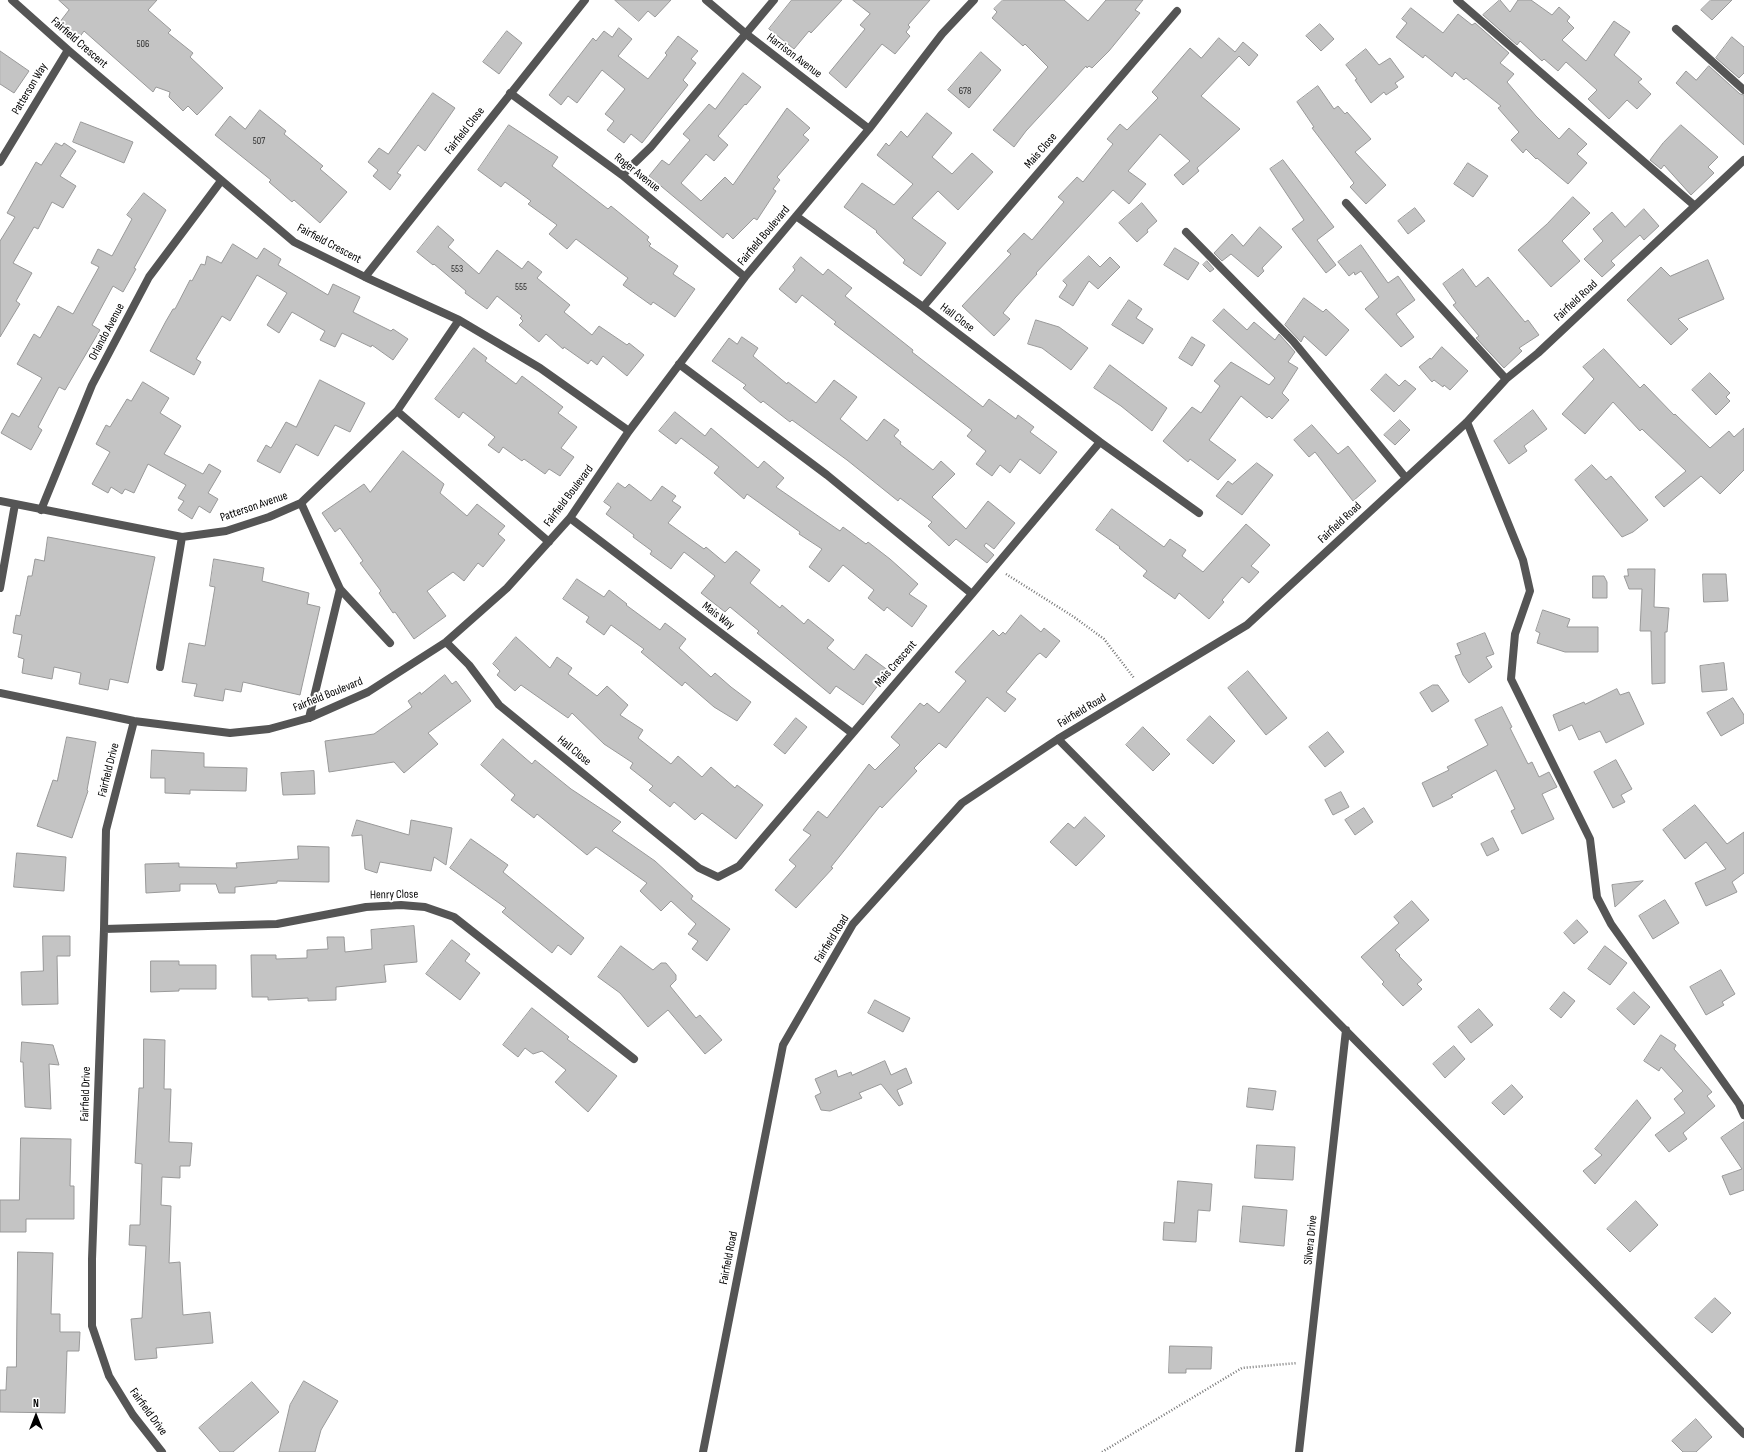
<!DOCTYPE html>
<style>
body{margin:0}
#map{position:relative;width:1744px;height:1452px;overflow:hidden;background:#fff;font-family:"Sofia Sans Condensed",sans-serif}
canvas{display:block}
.north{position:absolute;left:16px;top:1396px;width:40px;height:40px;-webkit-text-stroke:3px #fff;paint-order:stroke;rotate:0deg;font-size:11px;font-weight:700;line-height:16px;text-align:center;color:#000}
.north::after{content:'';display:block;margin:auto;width:14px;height:18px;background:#000;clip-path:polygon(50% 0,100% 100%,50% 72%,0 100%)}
</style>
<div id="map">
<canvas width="1744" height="1452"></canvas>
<div class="north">N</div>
</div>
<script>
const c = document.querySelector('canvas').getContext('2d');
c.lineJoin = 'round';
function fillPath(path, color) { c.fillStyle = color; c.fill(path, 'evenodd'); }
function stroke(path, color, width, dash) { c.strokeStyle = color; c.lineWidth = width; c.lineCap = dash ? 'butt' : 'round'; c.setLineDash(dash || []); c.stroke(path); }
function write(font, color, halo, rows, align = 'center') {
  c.font = font + ' "Sofia Sans Condensed",sans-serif'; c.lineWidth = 4; c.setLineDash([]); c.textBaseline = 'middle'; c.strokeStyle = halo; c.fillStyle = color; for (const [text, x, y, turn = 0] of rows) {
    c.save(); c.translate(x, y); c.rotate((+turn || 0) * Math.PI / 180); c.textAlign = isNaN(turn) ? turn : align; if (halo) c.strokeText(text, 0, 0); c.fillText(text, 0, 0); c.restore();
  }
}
const building = new Path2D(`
 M59,0H157L148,10L171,30L168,33L193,53L190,57L223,88L197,115L188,106L183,111L169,97L170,92L156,87L153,92L84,31L79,38L59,23L69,10Z
 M615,0H671L655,17L648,11L639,21Z
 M792,0H842L811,33L809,31L794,49L769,29Z
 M853,0H930L908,25L910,27L906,32L910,36L895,54L882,44L846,88L829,73L865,29L860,25L870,14Z
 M1003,0H1064L1088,21L1106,0H1143L1135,10L1140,13L1109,51L1092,68L1089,66L1087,68L1086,66L1026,131L1014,147L993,130L1048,67L1025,44L1023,46L992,18L997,12L994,9Z
 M1500,0L1510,12L1518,0H1531L1552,15L1559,7L1570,17L1567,21L1574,28L1562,40L1586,61L1614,21L1630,32L1614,55L1642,79L1638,82L1651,94L1637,109L1627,100L1609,119L1588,99L1597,90L1566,62L1558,71L1544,59L1542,61L1520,41L1517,45L1483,15Z
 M1711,0H1732L1712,20L1701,10Z
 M1411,8L1443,33L1458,14L1472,25L1475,23L1509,53L1500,63L1514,74L1507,82L1536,116L1559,139L1569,128L1587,144L1577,154L1587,163L1568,184L1537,158L1536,159L1526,149L1523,153L1511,140L1519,132L1498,108L1501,106L1466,78L1464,80L1455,72L1452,77L1425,55L1423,58L1396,37L1407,23L1402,19Z
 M1320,24L1334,39L1321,51L1306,36Z
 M619,28L632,39L618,56L648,79L667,55L665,53L678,36L698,51L691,59L696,63L683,80L688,85L642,143L631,134L624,143L607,130L614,121L605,114L625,89L602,70L577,103L568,96L561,105L549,95L593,38L596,41L604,31L612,37Z
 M507,31L522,43L499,74L483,62Z
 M1732,37L1744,47V73L1739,78L1716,58Z
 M1219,38L1235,52L1243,42L1258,55L1249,66L1239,56L1201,96L1240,129L1197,168L1199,171L1183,185L1174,175L1190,161L1160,134L1128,171L1146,184L1129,204L1113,190L1036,273L1037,274L1015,298L1003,313L1010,319L994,336L962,306L1011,254L1007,251L1024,233L1032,240L1064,202L1058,197L1077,177L1083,182L1113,144L1107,139L1120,124L1127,130L1158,98L1152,92L1190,48L1201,58Z
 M1366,49L1379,65L1390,58L1404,77L1395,83L1398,87L1386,95L1384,92L1371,103L1355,80L1357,79L1346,65Z
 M0,51L29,71L14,93L0,84Z
 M981,52L1001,70L969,108L948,90Z
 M1709,66L1740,94L1744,95V145L1676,83L1686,71L1696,80Z
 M743,73L761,87L746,105L745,104L718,136L728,145L714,161L706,154L681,183L701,201L725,177L733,185L787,108L810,128L803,135L809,140L777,177L780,180L773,189L776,191L757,220L754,218L733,239L727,233L723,238L649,176L662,160L669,165L690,140L683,134L709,104L715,109Z
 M1318,86L1334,109L1338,106L1345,114L1347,112L1371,139L1355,152L1386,185L1366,204L1350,187L1354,183L1312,128L1314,127L1297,102Z
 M433,93L455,108L425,151L418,145L397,173L401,175L390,190L373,176L378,170L368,162L379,148L388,154Z
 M260,110L286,131L284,134L323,166L320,169L347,192L320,223L294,200L292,202L269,182L271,180L215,135L230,116L245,129Z
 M927,113L952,133L932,157L952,174L972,153L993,172L958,210L938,191L912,218L946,243L921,276L903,263L905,260L876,232L877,231L844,207L862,183L894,205L913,184L877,155L886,143L889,146L901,131L907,137Z
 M81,122L133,142L124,163L73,142Z
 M509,125L558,157L552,166L608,209L611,206L649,237L647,240L651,244L649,246L678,266L673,274L695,289L675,317L653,302L651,305L623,285L628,278L576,239L567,249L549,234L557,225L528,204L531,201L505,182L501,187L478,170Z
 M1681,125L1718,157L1708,167L1714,173L1691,195L1664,165L1661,169L1650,160L1663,143Z
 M56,143L62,146L64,143L76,151L60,176L76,186L63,208L52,202L38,229L34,227L13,263L32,273L16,301L20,304L0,337V241L15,217L7,213L36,162L41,165Z
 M1283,160L1334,227L1317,240L1336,265L1326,273L1292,229L1304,220L1270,169Z
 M1468,163L1488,176L1473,197L1454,184Z
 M144,193L166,210L134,268L136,269L123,292L113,286L92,325L100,330L65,390L59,387L38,427L42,430L31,450L1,433L12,413L19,417L42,378L17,364L34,334L40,338L58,306L73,314L99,267L91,263L98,249L112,256L132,219L127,215Z
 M1573,197L1590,213L1562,241L1580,261L1551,287L1518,250L1547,224Z
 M1142,203L1157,221L1147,230L1148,232L1137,242L1119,223Z
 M1415,208L1425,221L1408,234L1398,221Z
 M1644,209L1659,226L1644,240L1640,235L1611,261L1615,265L1602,277L1584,259L1603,241L1593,229L1612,212L1625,227Z
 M438,226L454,240L448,247L479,274L497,250L522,269L528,261L542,272L537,278L570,305L564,312L592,335L599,326L627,345L629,343L644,355L627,376L603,356L597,365L591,360L588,364L564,347L563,349L546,334L539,342L519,325L523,321L520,318L522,316L497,296L487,309L465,293L466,291L434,264L433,265L417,252Z
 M1260,227L1282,247L1262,268L1264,271L1258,277L1231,254L1222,261L1214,253L1232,234L1243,246Z
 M233,244L257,259L264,248L281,259L278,265L328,295L333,284L360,297L353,312L391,331L393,329L408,339L393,360L372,345L371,347L342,333L335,347L320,340L325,331L292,312L279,333L267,325L287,293L257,275L230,321L222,316L196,359L201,362L194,375L150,351L166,321L173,309H175L190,280L192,281L201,264L205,265L207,256L221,263Z
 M1361,245L1388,283L1398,276L1415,300L1396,314L1414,337L1401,347L1365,309L1379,297L1361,271L1355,275L1354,272L1349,276L1338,262Z
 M1175,248L1199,263L1188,280L1164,265Z
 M1089,256L1100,267L1110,257L1120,267L1098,289L1089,281L1073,306L1059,297L1067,285L1063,281Z
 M801,257L823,275L828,269L852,288L845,296L913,350L912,352L983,407L989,399L1016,419L1018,415L1034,427L1030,432L1057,452L1040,474L1020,459L1010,473L1000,465L992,476L976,464L986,451L967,436L972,430L834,324L836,322L802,295L796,303L779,289L795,270L793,267Z
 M1708,260L1724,299L1678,319L1688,329L1671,345L1627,300L1661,267L1670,276Z
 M1207,261L1214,269L1210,272L1203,265Z
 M1463,269L1476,287L1488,277L1525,322L1528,320L1539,335L1519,348L1522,351L1504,368L1476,338L1479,336L1453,305L1456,303L1443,284Z
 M1304,298L1323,312L1326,309L1349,330L1326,356L1304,336L1301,342L1285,325Z
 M1129,300L1142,309L1136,318L1153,329L1143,344L1112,325Z
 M1224,309L1247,330L1254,322L1275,340L1279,334L1295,352L1288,362L1298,368L1282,393L1289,400L1272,419L1269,416L1267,418L1241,396L1209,440L1236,460L1218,480L1190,459L1188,462L1163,441L1192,407L1201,413L1220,386L1214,381L1231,362L1269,385L1275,378L1213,321Z
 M1036,320L1059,327L1088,348L1071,370L1042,348L1028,344Z
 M742,337L758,348L753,356L787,384L788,382L816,403L834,380L857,397L840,419L867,441L884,419L899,430L894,436L901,442L900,444L933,470L941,461L955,474L932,497L966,529L988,501L1015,523L994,549L986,543L984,546L994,555L987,563L956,539L949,546L928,526L932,522L900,498L898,501L847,460L792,420L790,422L763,401L761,403L743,388L746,385L712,361L729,338L737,344Z
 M1192,337L1205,345L1192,366L1179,358Z
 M1442,347L1468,371L1450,390L1444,385L1443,387L1434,380L1432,382L1419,367L1430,358L1431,359Z
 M474,348L487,358L485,361L516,384L522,376L563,407L558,413L577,427L561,448L574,457L560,476L549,469L545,474L524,459L522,461L503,447L499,453L488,445L495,437L463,412L459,418L435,399Z
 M1604,349L1640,388L1644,384L1674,415L1675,414L1710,448L1729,431L1734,437L1744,428V470L1720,494L1701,476L1664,507L1655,497L1686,471L1642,429L1640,431L1613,402L1585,434L1562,414L1594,379L1583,367Z
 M1110,365L1167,408L1152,431L1121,406L1094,388Z
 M1710,373L1730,393L1726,397L1730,401L1716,415L1692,390Z
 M1386,374L1399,386L1405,380L1416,389L1394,412L1371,390Z
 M320,380L365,403L350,432L335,425L318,456L296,444L280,473L257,461L266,445L271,448L286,422L296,427Z
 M143,382L169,398L160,413L181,426L164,454L203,474L209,464L221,471L208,493L218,499L210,513L199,506L192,519L178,510L184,501L178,498L186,485L148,464L134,493L125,489L122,494L111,487L108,493L92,484L110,452L96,444L106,425L110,427L127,399L131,401Z
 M1533,410L1547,429L1524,446L1527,451L1509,464L1494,441Z
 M675,412L705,436L711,428L758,468L764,461L784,478L776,487L840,531L843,527L866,544L868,542L890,559L918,584L909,594L927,606L912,627L887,607L884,611L868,598L874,590L843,565L829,582L809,567L822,549L799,534L800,532L747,494L744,499L714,473L719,467L681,438L676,444L659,431Z
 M1400,420L1410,430L1395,445L1384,435Z
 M1312,425L1338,454L1348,446L1376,481L1353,501L1315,452L1309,457L1294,440Z
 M403,451L444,484L440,493L467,516L477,504L505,526L498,534L505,540L483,567L478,563L464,581L453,572L427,591L446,616L414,639L395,612L393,613L379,593L381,591L360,563L363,561L340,528L335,532L322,513L364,484L370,492Z
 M1257,463L1273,475L1242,515L1216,496L1228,481L1232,484Z
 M1592,465L1606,480L1611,476L1648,520L1633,532L1622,537L1575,480Z
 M618,483L625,488L629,484L651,501L662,486L676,496L672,501L681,507L668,523L704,549L706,547L725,563L736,551L760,570L750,583L780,608L782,605L804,624L808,619L834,640L827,648L854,670L866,654L889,671L863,705L836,686L830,694L757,633L759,631L730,607L725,612L701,593L715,576L684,552L671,569L650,554L652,551L633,537L634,535L606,514L611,507L604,502Z
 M1112,509L1164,547L1170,539L1186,550L1182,556L1203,572L1246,524L1270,545L1251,566L1259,572L1249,583L1242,577L1222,600L1224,602L1209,619L1179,593L1175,599L1143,576L1147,571L1119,548L1120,547L1096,530Z
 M48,537L155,557L128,683L110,679L108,690L79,684L81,673L54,667L52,679L22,673L24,659L18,657L22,635L13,633L16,615L20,616L28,576H32L35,559L44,561Z
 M214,559L264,568L262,581L309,593L307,604L320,607L300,695L243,682L241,692L225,689L223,701L194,696L197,684L182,682L189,643L205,646L215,587L210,586Z
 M1628,569H1655L1654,607L1669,608L1667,632H1665V683L1652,684L1651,631H1640L1642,589H1629L1624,576H1628Z
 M1703,574H1726L1728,601L1704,602Z
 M1593,576H1604L1607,582V598H1593Z
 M577,579L604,597L609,590L627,604L626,605L660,630L665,623L686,639L679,648L711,677L715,673L731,687L751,702L737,721L714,707L685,682L682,686L641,652L644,649L611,625L604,635L586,622L589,617L563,599Z
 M1543,610L1570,619L1567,627H1598V652H1565L1537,643L1540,633L1536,631Z
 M1021,615L1041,632L1044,628L1060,641L1046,658L1040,653L1037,655L1006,692L1016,699L1005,712L987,697L946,748L939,743L914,768L917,771L882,808L880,806L831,867L833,868L796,908L775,890L796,866L789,860L811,835L803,830L818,811L827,818L869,764L875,770L900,745L891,737L920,703L924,706L927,703L939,713L966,681L955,672L993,630L999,636L1003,632L1005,634Z
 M1485,633L1494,654L1486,657L1492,667L1469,683L1463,675L1455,656L1461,654L1457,644Z
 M516,637L550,668L557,657L572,668L568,674L597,696L607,686L628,705L620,715L643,730L638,738L671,764L678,756L702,777L711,767L735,788L737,785L763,805L736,839L702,813L695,820L674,802L670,807L649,790L653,786L630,768L633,763L604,744L572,713L568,718L521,685L515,691L497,675L500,671L493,664Z
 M1724,663L1727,690L1702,692L1700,666Z
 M1248,671L1287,718L1266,735L1228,688Z
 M445,675L452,684L456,681L471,701L428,733L438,744L404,773L394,762L329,772L325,741L374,734L412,707L408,701L420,692L421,694Z
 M1433,685H1438L1449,701L1432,712L1420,693Z
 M1617,689L1620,695L1629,692L1644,724L1606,743L1600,731L1579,740L1572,725L1559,731L1553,715L1584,702L1585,704Z
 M1733,698L1744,715V723L1721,736L1707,713Z
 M1502,707L1512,727L1510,728L1528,764L1532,762L1539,777L1549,772L1557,787L1542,794L1554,819L1522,834L1511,811L1515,809L1496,770L1451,795L1453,797L1433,807L1422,783L1449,770L1447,767L1488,745L1475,720Z
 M1210,716L1235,741L1213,764L1187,740Z
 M796,718L807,727L785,754L774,745Z
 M1143,727L1170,754L1153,771L1126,745Z
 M1328,732L1344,752L1325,767L1309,747Z
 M67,737L96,742L87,790L88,791L72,838L37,826L53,780L57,781Z
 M503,739L532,764L535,760L571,789L621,822L612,831L655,861L693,896L691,899L730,929L707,961L692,949L698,941L688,934L696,924L671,901L661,911L640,891L647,883L596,847L587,855L537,814L534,818L511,800L515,795L481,765Z
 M152,750L204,753V767L247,768L246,791L190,790V794L165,793V778H151Z
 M1616,760L1632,789L1621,795L1625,802L1613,808L1594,772Z
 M314,771L315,794L283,795L281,773Z
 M1341,792L1349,807L1333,815L1325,800Z
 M1695,805L1727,844L1744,832V873L1732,882L1737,892L1706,906L1695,883L1726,869L1706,842L1685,859L1663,830Z
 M1364,808L1373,822L1355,835L1345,820Z
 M1085,817L1105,836L1076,866L1050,842L1068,823L1074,828Z
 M357,820L409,835L411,820L452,828L446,865L434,857L431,871L380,862L377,873L365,869L362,835L352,836Z
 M1493,838L1499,850L1487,856L1481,844Z
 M471,839L508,865L503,872L584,938L571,955L558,945L552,953L502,912L506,908L450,868Z
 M298,846L329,847V882L277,881V883L235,887V893H219L216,884H180V891L146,893L145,864L179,863V867L237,868L236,863L298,859Z
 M17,853L66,857L64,891L14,887Z
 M1643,881L1615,907L1612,885Z
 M1665,900L1679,923L1653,939L1639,916Z
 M1412,901L1429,920L1395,950L1400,955L1399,956L1422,980L1417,984L1422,989L1403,1006L1382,984L1384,982L1361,957L1399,923L1394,917Z
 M1577,920L1588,932L1574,944L1564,933Z
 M414,926L417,962L384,965L386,982L336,987V1000L308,1001V998L268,1000V997H252L251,955H276V959L307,958V950L328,949L327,937H344L345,952L372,949L371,930Z
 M43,936H70V956H57L58,1004L22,1005L21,972L43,971Z
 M452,940L470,954L465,961L480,973L460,1000L426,974Z
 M621,946L653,970L661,963H666L676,975V980L670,986L696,1018L700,1015L722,1040L705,1054L668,1010L648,1027L620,993L598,977Z
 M1605,946L1627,963L1610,985L1588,969Z
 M151,961H179V965H216V989H179V991L151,992Z
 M1721,970L1735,994L1722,1002L1724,1005L1706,1015L1690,987Z
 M1564,992L1575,1001L1561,1018L1550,1009Z
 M1634,992L1650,1007L1634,1025L1617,1009Z
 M875,1000L910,1018L903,1032L868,1013Z
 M532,1008L569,1037L567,1039L617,1076L588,1112L555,1082L566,1070L542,1051L533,1054L525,1048L518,1057L503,1045Z
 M1479,1009L1493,1025L1471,1043L1458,1027Z
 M1661,1035L1676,1045L1674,1049L1712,1092L1707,1096L1715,1106L1683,1133L1687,1139L1669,1152L1655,1135L1685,1113L1674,1099L1683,1091L1661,1067L1659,1071L1644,1061Z
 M144,1039L165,1040L164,1089H171L169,1142L192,1143L190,1166H180V1178L162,1177L161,1205L171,1206L169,1263L180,1262L183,1315L210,1312L213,1343L156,1348L157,1358L135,1360L131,1319L142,1318L146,1246L129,1245L130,1225H140L142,1164L135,1163L139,1088H143Z
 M22,1042L53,1045L59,1065L49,1064L51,1109L25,1107L23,1062H21Z
 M1454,1046L1465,1059L1445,1078L1433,1064Z
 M885,1061L891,1075L906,1068L912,1083L897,1090L903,1104L899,1106L881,1084L859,1093L862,1098L830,1111L821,1110L815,1096L821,1093L815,1079L836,1070L838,1077L851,1072L852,1075Z
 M1512,1085L1523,1097L1504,1115L1492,1103Z
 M1249,1088L1276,1091L1273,1110L1247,1107Z
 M1637,1100L1651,1118L1595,1184L1583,1171L1602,1155L1595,1149Z
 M1744,1122V1190L1730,1195L1722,1176L1742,1169L1721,1138Z
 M21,1138L71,1139L70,1186H74V1219H26V1232H0V1200H19Z
 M1257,1145L1295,1147L1293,1180L1255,1178Z
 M1178,1181L1212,1184L1210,1211L1198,1210L1196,1242L1163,1240L1164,1222L1174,1223Z
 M1636,1201L1658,1225L1630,1252L1607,1229Z
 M1243,1206L1287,1210L1284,1246L1240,1242Z
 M18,1252L53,1253L51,1314H60V1332H80L79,1351H67L65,1413L0,1412V1390H6L7,1367H16Z
 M1715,1298L1731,1313L1712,1333L1695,1318Z
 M1170,1346L1212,1347L1211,1369H1186V1373H1169Z
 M304,1381L338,1401L321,1430L315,1452H279L290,1405Z
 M252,1382L279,1412L233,1452H220L199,1428Z
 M1696,1419L1712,1437L1696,1452H1683L1672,1441Z`);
fillPath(building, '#c4c4c4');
stroke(building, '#999', 1);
stroke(new Path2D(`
 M1006,574L1074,617L1104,639L1134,678
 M1102,1452L1242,1368L1297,1363`), '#777', 2.5, [1, 2]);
stroke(new Path2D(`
 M12,0L68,50L294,242L365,277L459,320L540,368L629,431
 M706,0L745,33L869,129
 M1457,0L1695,206
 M1676,29L1744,90
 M510,93L622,175L745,277
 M0,162L68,50
 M622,175L651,147L774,0
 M1346,203L1506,379
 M796,216L923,307L1100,442L1199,513
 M1186,232L1293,341L1406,478
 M365,277L585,0
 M923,307L1177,11
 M679,364L827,475L972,594
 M397,411L549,542
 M1467,422L1523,560L1530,591L1515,634L1511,679L1590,839L1597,897L1611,924L1739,1104L1744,1115
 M0,501L182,537L226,531L269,517L301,503L397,411L459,320
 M301,503L340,589L390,643
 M41,510L92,385L149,277L221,181
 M570,518L852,733
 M0,588L15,504
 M446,642L469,665L499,705L699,868L718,877L739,866L972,594L1100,442
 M160,667L182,537
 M0,693L134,721L230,733L269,729L309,718L368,692L446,642L507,588L570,518L629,431L745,277L869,129L942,34L974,0
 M309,718L340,589
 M134,721L106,830L104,929L92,1259V1326L109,1376L133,1415L162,1452
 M1058,739L1744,1434
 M104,929L277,924L366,907L401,905L425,907L454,917L634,1059
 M703,1452L783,1045L853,924L962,803L1058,739L1247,625L1467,422L1506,379L1538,353L1744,160
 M1299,1452L1346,1030`), '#555', 8);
write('10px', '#313131', null, [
 ["506",143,44],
 ["678",965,91],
 ["507",259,141],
 ["553",457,269],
 ["555",521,287]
]);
write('12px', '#000', '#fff', [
 ["Fairfield Crescent",79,43,41],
 ["Harrison Avenue",794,56,37],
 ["Patterson Way",30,89,-59],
 ["Fairfield Close",465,131,-52],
 ["Mais Close",1041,151,-49],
 ["Roger Avenue",637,173,38],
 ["Fairfield Boulevard",764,236,-50],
 ["Fairfield Crescent",329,244,28],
 ["Fairfield Road",1576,301,-43],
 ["Hall Close",957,318,37],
 ["Orlando Avenue",107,332,-62],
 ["Fairfield Boulevard",569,496,-53],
 ["Patterson Avenue",254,507,-19],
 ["Fairfield Road",1340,523,-43],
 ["Mais Way",718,616,37],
 ["Mais Crescent",896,664,-49],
 ["Fairfield Boulevard",328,695,-22],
 ["Fairfield Road",1082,711,-31],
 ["Hall Close",574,751,39],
 ["Fairfield Drive",109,770,-76],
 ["Henry Close",394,895,-1],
 ["Fairfield Road",832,939,-58],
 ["Fairfield Drive",86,1094,-88],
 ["Silvera Drive",1311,1240,-84],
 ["Fairfield Road",729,1258,-79],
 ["Fairfield Drive",148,1412,54]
]);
</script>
